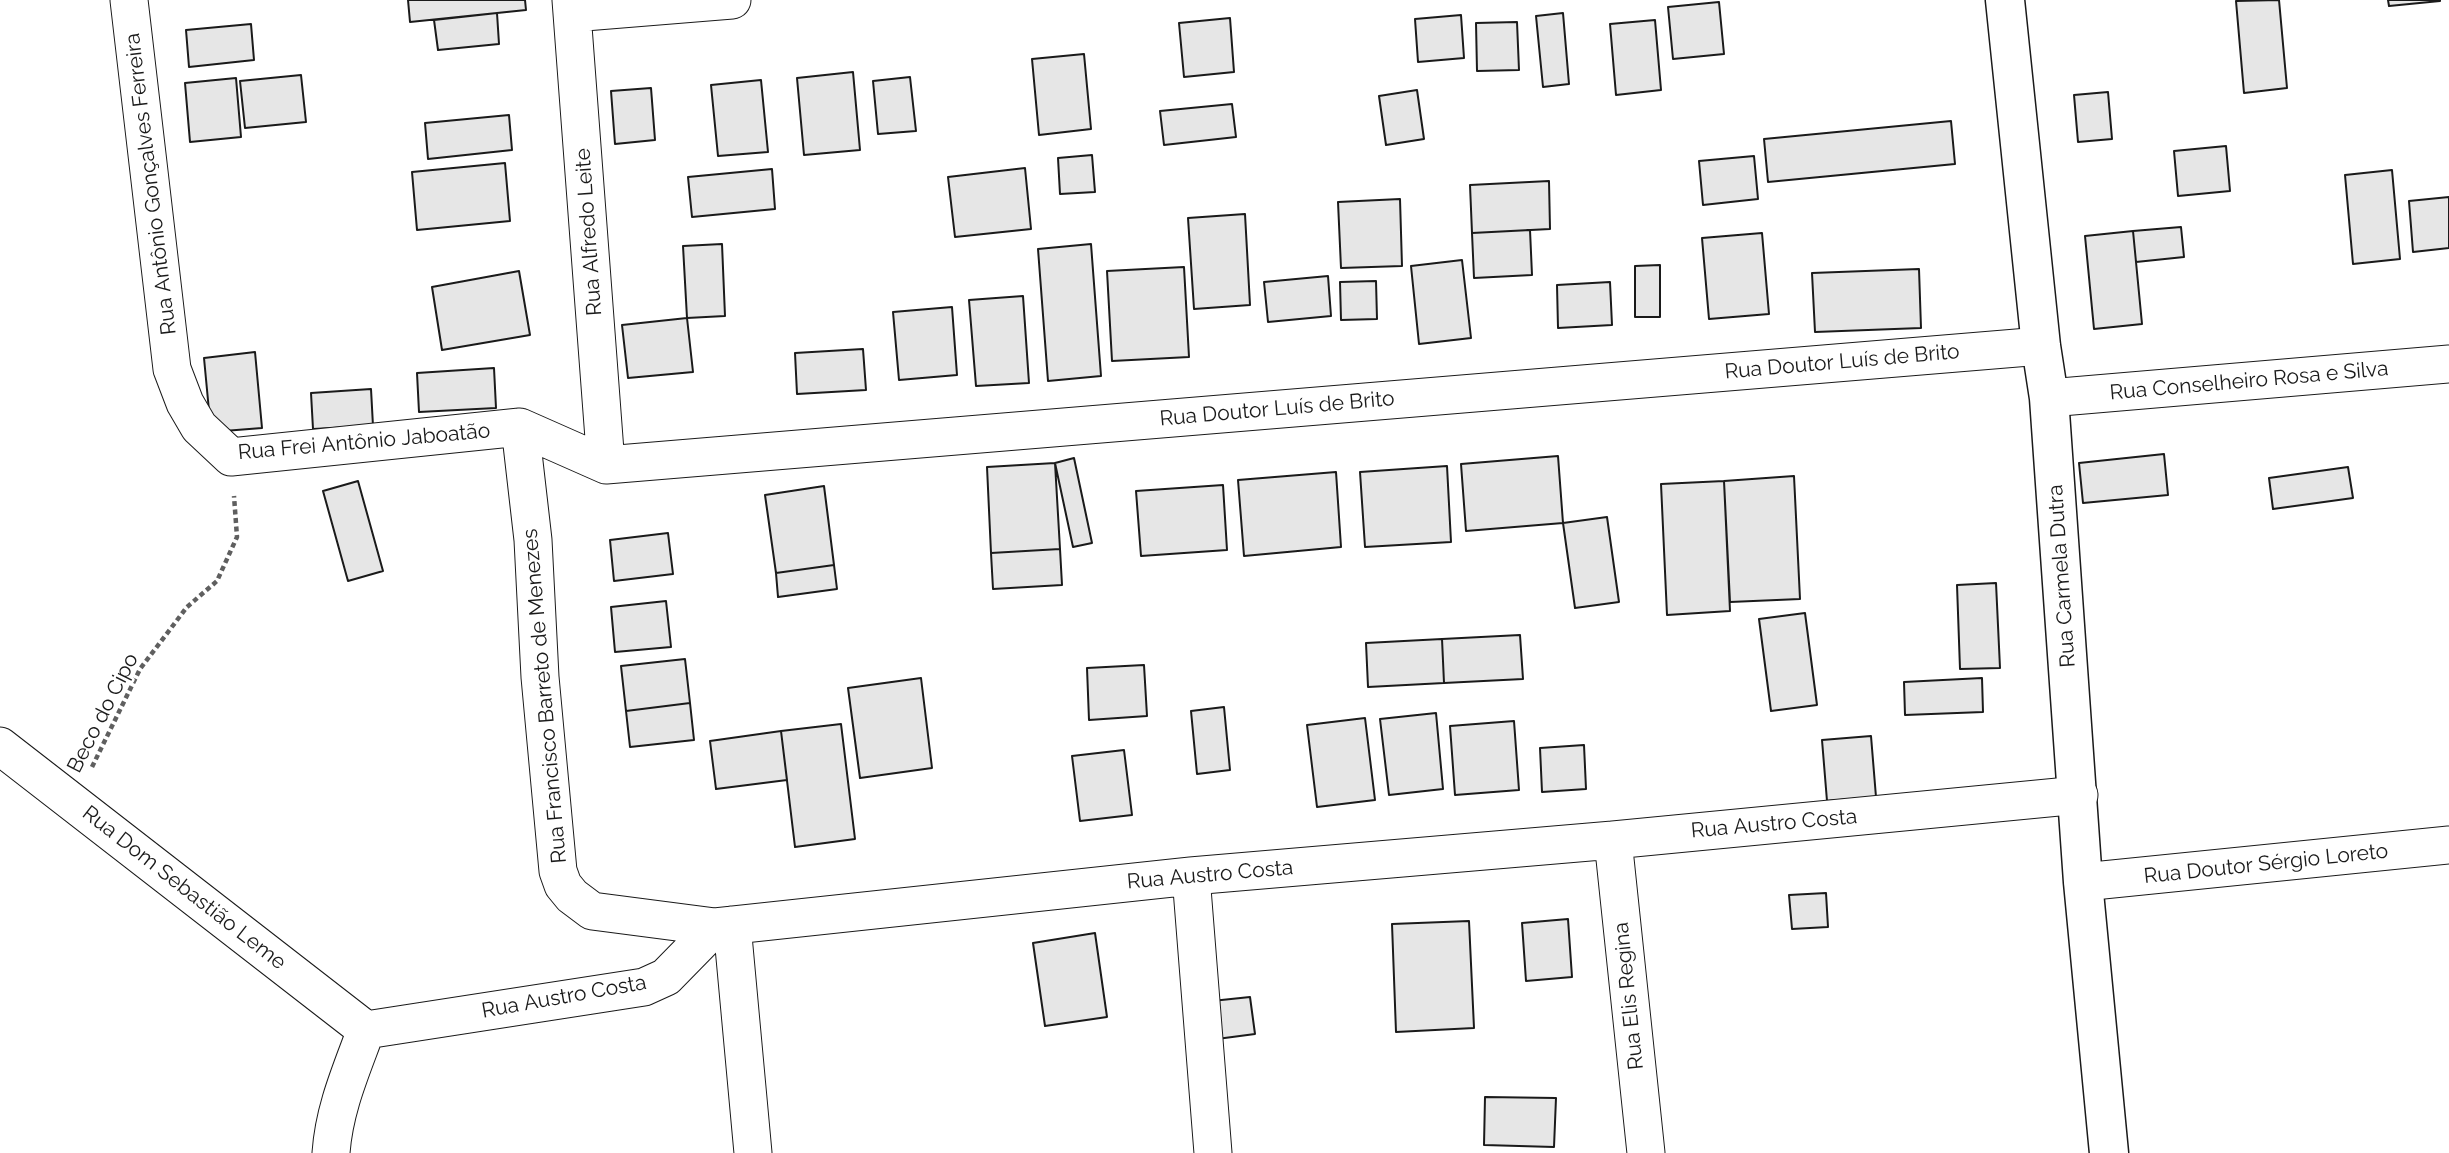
<!DOCTYPE html>
<meta charset="utf-8">
<style>
body{margin:0}
canvas{display:block;background:#fff}
</style>
<canvas width="2449" height="1153"></canvas>
<script>
const c = document.querySelector('canvas').getContext('2d');
c.lineJoin = 'round';
function fillPath(path, color) { c.fillStyle = color; c.fill(path, 'evenodd'); }
function stroke(path, color, width, dash) { c.strokeStyle = color; c.lineWidth = width; c.lineCap = dash ? 'butt' : 'round'; c.setLineDash(dash || []); c.stroke(path); }
function write(font, color, halo, rows, align = 'center') {
  c.font = font + ' Raleway,sans-serif'; c.lineWidth = 5; c.setLineDash([]); c.textBaseline = 'middle'; c.strokeStyle = halo; c.fillStyle = color; for (const [text, x, y, turn = 0] of rows) {
    c.save(); c.translate(x, y); c.rotate((+turn || 0) * Math.PI / 180); c.textAlign = isNaN(turn) ? turn : align; if (halo) c.strokeText(text, 0, 0); c.fillText(text, 0, 0); c.restore();
  }
}
const building = new Path2D(`
 M408,0H525L526,10L410,22Z
 M2279,0L2287,88L2244,93L2236,1Z
 M2388,0H2440V1L2389,6Z
 M1719,2L1724,54L1673,59L1668,7Z
 M497,13L499,44L438,50L434,20Z
 M1563,13L1569,84L1543,87L1536,16Z
 M1461,15L1464,58L1418,62L1415,19Z
 M1230,18L1234,72L1184,77L1179,23Z
 M1655,20L1661,90L1616,95L1610,24Z
 M1517,22L1519,70L1477,71L1476,23Z
 M251,24L254,60L189,67L186,30Z
 M1084,54L1091,129L1039,135L1032,59Z
 M853,72L860,150L804,155L797,78Z
 M301,75L306,122L245,128L240,81Z
 M910,77L916,131L878,134L873,81Z
 M236,78L241,137L190,142L185,83Z
 M761,80L768,152L718,156L711,85Z
 M651,88L655,140L615,144L611,91Z
 M1417,90L1424,139L1386,145L1379,96Z
 M2108,92L2112,139L2078,142L2074,95Z
 M1232,104L1236,137L1164,145L1160,111Z
 M509,115L512,150L428,159L425,123Z
 M1951,121L1955,164L1768,182L1764,139Z
 M2226,146L2230,191L2178,196L2174,151Z
 M1092,155L1095,192L1060,194L1058,158Z
 M1754,156L1758,199L1703,205L1699,161Z
 M505,163L510,221L417,230L412,172Z
 M1025,168L1031,229L955,237L948,177Z
 M772,169L775,209L692,217L688,177Z
 M2392,170L2400,259L2353,264L2345,175Z
 M1549,181L1550,229L1472,233L1470,185Z
 M2449,197V248L2413,252L2409,201Z
 M1400,199L1402,266L1341,268L1338,202Z
 M1245,214L1250,305L1194,309L1188,218Z
 M2181,227L2184,257L2136,262L2133,231Z
 M1530,230L1532,275L1474,278L1472,233Z
 M2133,231L2142,324L2094,329L2085,236Z
 M1762,233L1769,314L1709,319L1702,238Z
 M722,244L725,316L687,318L683,246Z
 M1091,244L1101,376L1048,381L1038,249Z
 M1462,260L1471,338L1419,344L1411,266Z
 M1660,265V317H1635V266Z
 M1184,267L1189,357L1112,361L1107,271Z
 M1919,269L1921,328L1815,332L1812,273Z
 M519,271L530,335L442,350L432,287Z
 M1328,276L1331,316L1268,322L1264,282Z
 M1376,281L1377,319L1341,320L1340,282Z
 M1610,282L1612,325L1558,328L1557,285Z
 M1023,296L1029,383L976,386L969,300Z
 M952,307L957,375L899,380L893,312Z
 M687,318L693,372L628,378L622,325Z
 M863,349L866,390L797,394L795,353Z
 M255,352L262,428L211,432L204,358Z
 M494,368L496,408L419,412L417,373Z
 M371,389L373,426L313,429L311,393Z
 M2164,454L2168,495L2083,503L2079,463Z
 M1558,456L1563,523L1466,531L1461,464Z
 M1074,458L1092,543L1073,547L1055,463Z
 M1055,463L1060,549L991,553L987,467Z
 M1447,466L1451,542L1365,547L1360,472Z
 M2348,467L2353,498L2273,509L2269,478Z
 M1336,472L1341,547L1244,556L1238,480Z
 M1794,476L1800,599L1730,602L1724,481Z
 M358,481L383,571L348,581L323,491Z
 M1724,481L1730,611L1667,615L1661,484Z
 M1223,485L1227,550L1141,556L1136,491Z
 M824,486L834,565L776,573L765,495Z
 M1607,517L1619,602L1575,608L1563,523Z
 M668,533L673,574L614,581L610,540Z
 M1060,549L1062,585L993,589L991,553Z
 M834,565L837,589L778,597L776,573Z
 M1996,583L2000,668L1960,669L1957,585Z
 M666,601L671,647L615,652L611,607Z
 M1805,613L1817,705L1771,711L1759,619Z
 M1520,635L1523,679L1444,683L1442,639Z
 M1442,639L1444,683L1368,687L1366,643Z
 M685,659L690,703L626,711L621,666Z
 M1144,665L1147,716L1089,720L1087,668Z
 M921,678L932,768L860,778L848,688Z
 M1982,678L1983,712L1905,715L1904,682Z
 M690,703L694,740L630,747L626,711Z
 M1224,707L1230,770L1197,774L1191,711Z
 M1436,713L1443,789L1389,795L1380,719Z
 M1365,718L1375,800L1317,807L1307,725Z
 M1514,721L1519,790L1455,795L1450,726Z
 M841,724L855,839L795,847L781,731Z
 M781,731L787,780L716,789L710,741Z
 M1871,736L1876,797L1827,801L1822,740Z
 M1584,745L1586,789L1542,792L1540,748Z
 M1124,750L1132,815L1080,821L1072,756Z
 M1826,893L1828,927L1792,929L1789,895Z
 M1568,919L1572,977L1526,981L1522,923Z
 M1469,921L1474,1028L1396,1032L1392,924Z
 M1095,933L1107,1017L1045,1026L1033,943Z
 M1250,997L1255,1034L1217,1039L1212,1001Z
 M1485,1097L1556,1098L1554,1147L1484,1145Z`);
fillPath(building, '#e6e6e6');
stroke(building, '#1a1a1a', 2);
const minor = new Path2D(`
 M129,0L172,369L185,403L199,427L231,457L520,427L606,465L2041,346
 M571,0L606,465
 M572,13L732,0
 M2049,398L2449,364
 M520,427L533,540L540,677L558,871L563,885L572,896L592,911L715,927
 M0,746L366,1030
 M1613,840L1646,1153
 M1191,876L1213,1153
 M2083,882L2449,845
 M732,925L753,1153
 M366,1030L644,987L666,977L715,927L1191,876L1613,840L2079,795
 M331,1153C334,1109 351,1071 366,1030`);
const tertiary = new Path2D(`
 M2005,0L2041,346L2049,398L2083,882L2109,1153`);
stroke(minor, '#1a1a1a', 39);
stroke(tertiary, '#1a1a1a', 41);
stroke(new Path2D(`
 M92,767L140,669L187,607L217,581L237,537L234,496`), '#5f5f5f', 4.5, [5, 3.5]);
stroke(minor, '#fff', 37);
stroke(tertiary, '#fff', 38);
write('21px', '#1a1a1a', '#fff', [
 ["Rua Antônio Gonçalves Ferreira",151,184,-97],
 ["Rua Alfredo Leite",589,232,-94],
 ["Rua Doutor Luís de Brito",1842,362,-5],
 ["Rua Conselheiro Rosa e Silva",2249,381,-5],
 ["Rua Doutor Luís de Brito",1277,409,-5],
 ["Rua Frei Antônio Jaboatão",364,442,-5],
 ["Rua Carmela Dutra",2062,576,-94],
 ["Rua Francisco Barreto de Menezes",545,696,-95],
 ["Beco do Cipo",103,713,-63],
 ["Rua Austro Costa",1774,824,-5],
 ["Rua Doutor Sérgio Loreto",2266,864,-6],
 ["Rua Austro Costa",1210,875,-5],
 ["Rua Dom Sebastião Leme",184,888,38],
 ["Rua Elis Regina",1629,996,-96],
 ["Rua Austro Costa",564,997,-10]
]);
</script>
